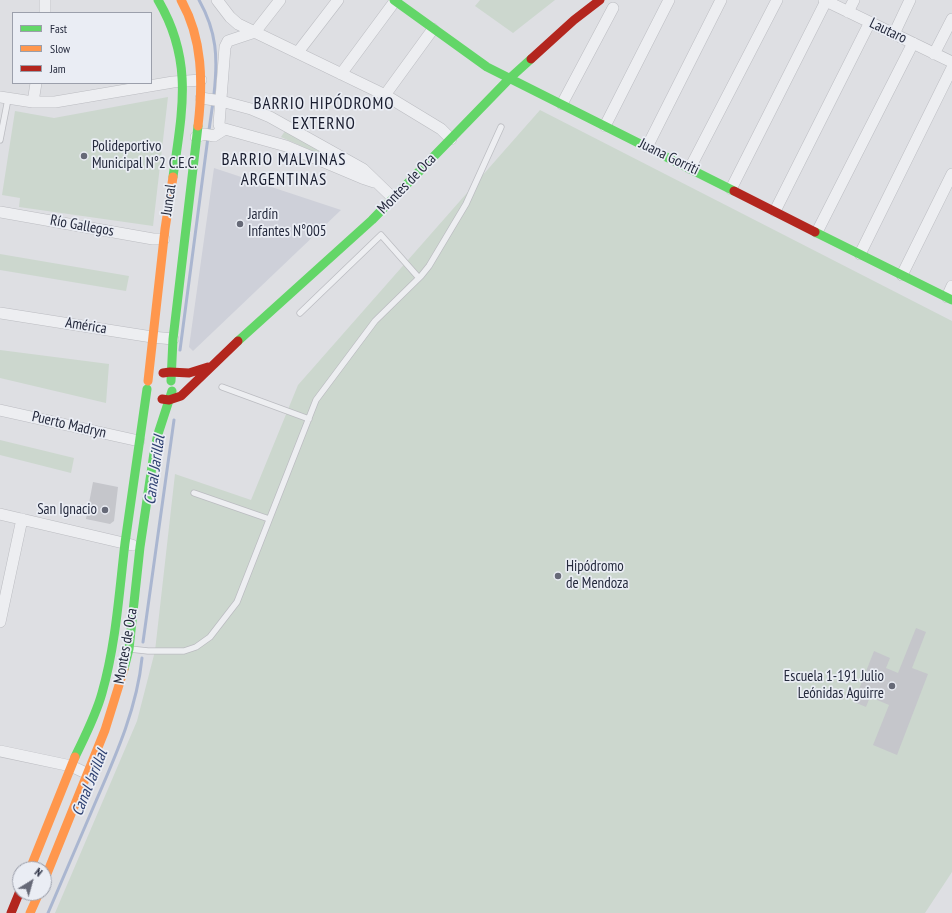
<!DOCTYPE html>
<meta charset="utf-8">
<style>
body{margin:0}
#map{position:relative;width:952px;height:913px;overflow:hidden;background:#dedfe3;font-family:"PT Sans Narrow",sans-serif}
canvas{display:block}
.legend{position:absolute;left:12px;top:12px;width:140px;height:72px;box-sizing:border-box;background:#eaedf4;border:1px solid #9b9fab;margin:0;padding:5px 7px;list-style:none;font-size:12px;color:#252a3d}
.legend li{display:flex;align-items:center;gap:8px;height:20px}
.legend b{width:20px;border:1px solid #9b9fab}
.north{position:absolute;left:12px;top:861px;width:40px;height:40px;box-sizing:border-box;background:#eaedf4;border:1px solid #9b9fab;border-radius:50%;rotate:37deg;font-size:11px;font-weight:700;line-height:16px;text-align:center;color:#252a3d}
.north::after{content:'';display:block;margin:auto;width:14px;height:18px;background:#666977;clip-path:polygon(50% 0,100% 100%,50% 72%,0 100%)}
</style>
<div id="map">
<canvas width="952" height="913"></canvas>
<ul class="legend">
<li><b style="height:5px;background:#63d668"></b>Fast</li>
<li><b style="height:5px;background:#ff974d"></b>Slow</li>
<li><b style="height:5px;background:#b3261e"></b>Jam</li>
</ul>
<div class="north">N</div>
</div>
<script>
const c = document.querySelector('canvas').getContext('2d');
c.lineJoin = 'round';
function fillPath(path, color) { c.fillStyle = color; c.fill(path, 'evenodd'); }
function stroke(path, color, width, dash) { c.strokeStyle = color; c.lineWidth = width; c.lineCap = dash ? 'butt' : 'round'; c.setLineDash(dash || []); c.stroke(path); }
function write(font, color, halo, rows, align = 'center') {
  c.font = font + ' "PT Sans Narrow",sans-serif'; c.lineWidth = 3.5; c.setLineDash([]); c.textBaseline = 'middle'; c.strokeStyle = halo; c.fillStyle = color; for (const [text, x, y, turn = 0] of rows) {
    c.save(); c.translate(x, y); c.rotate((+turn || 0) * Math.PI / 180); c.textAlign = isNaN(turn) ? turn : align; if (halo) c.strokeText(text, 0, 0); c.fillText(text, 0, 0); c.restore();
  }
}
fillPath(new Path2D(`
 M214,168L341,210L193,351L189,347Z`), '#ced0d9');
fillPath(new Path2D(`
 M480,0H555L513,33L475,6Z
 M168,97L153,226L19,207L20,198L2,195L15,111L54,118Z
 M540,110L952,321V872L925,913H55L137,721L155,651L175,474L251,500L298,385Z
 M285,131L353,169L281,137Z
 M0,254L129,276L126,291L0,270Z
 M0,350L109,364L106,403L0,378Z
 M0,440L74,458L71,473L0,455Z`), '#ccd7ce');
stroke(new Path2D(`
 M199,0C217,32 218,58 214,94
 M209,130L213,102
 M180,350L208,137
 M143,642L174,420
 M48,913C64,876 80,838 96,801C116,755 137,708 142,658`), '#aab6d0', 3);
fillPath(new Path2D(`
 M93,482L118,487L114,521L110,524L86,519Z
 M916,628L926,632L912,668L928,674L897,755L873,745L889,705L870,697L866,707L854,702L874,651L890,658L886,668L898,673Z`), '#c5c6cb');
const lane = new Path2D(`
 M0,140L8,99
 M300,313L381,235L419,278
 M222,387L309,419
 M194,493L269,519
 M130,649L148,651H184L196,647L210,637L237,602L316,400L375,321L421,276L429,266L466,204L501,127`);
const street = new Path2D(`
 M45,0V13
 M217,0L230,17L238,24L385,95L441,129L451,139
 M824,0L952,62
 M848,12L854,0
 M894,34L910,0
 M298,52L338,0
 M934,54L952,19
 M341,74L395,1
 M385,95L433,29
 M0,97L33,102H55L173,82L201,80
 M201,98L221,101L251,109L270,117L363,169L393,198
 M33,102L36,83
 M562,104L613,8
 M605,126L669,0
 M221,131L219,124L225,47L228,41L255,32L280,0
 M196,137L204,134L214,136L225,129L286,146L362,178L374,182
 M647,147L721,0
 M690,168L777,0
 M731,189L826,1
 M775,211L870,22
 M0,212L153,239H164
 M817,232L913,43
 M860,254L952,68
 M902,275L952,174
 M947,297L952,286
 M0,313L152,337L173,339
 M0,410L139,441
 M0,514L132,545
 M0,622L22,519
 M0,751L71,766L88,774`);
stroke(lane, '#bbbcc1', 7);
stroke(street, '#bbbcc1', 12);
stroke(lane, '#edeef1', 5.5);
stroke(street, '#edeef1', 11);
stroke(new Path2D(`
 M158,0C194,61 182,111 173,177
 M394,0L487,67L734,191
 M815,232L952,300
 M238,341L372,220L510,78L531,59
 M171,381L173,339L198,126
 M124,669L129,649L140,547L154,453L158,434L172,391
 M75,757C85,736 96,715 102,693C116,644 119,593 125,543C132,491 140,440 147,389`), '#63d668', 9);
stroke(new Path2D(`
 M181,0C203,39 203,83 198,126
 M148,381L165,229L173,177
 M30,869L75,757
 M44,881L105,730L124,669
 M30,913L39,893`), '#ff974d', 9);
stroke(new Path2D(`
 M531,59L574,20L600,0
 M734,191L815,232
 M163,373L170,372L189,373L208,367
 M162,399L169,400L181,396L238,341
 M11,913L20,891`), '#b3261e', 9);
for (const [x, y, r, color] of [
 [84,156,4,"#666977"],
 [240,224,4,"#666977"],
 [105,510,4,"#666977"],
 [558,576,4,"#666977"],
 [892,686,4,"#666977"]
]) { const dot = new Path2D(); dot.arc(x, y, r, 0, 2 * Math.PI); c.fillStyle = color; c.fill(dot); stroke(dot, '#eaedf4', 1.5); }
write('15px', '#252a3d', '#eaedf4', [
 ["Lautaro",888,31,26],
 ["Juana Gorriti",669,157,26],
 ["Montes de Oca",407,184,-46],
 ["Juncal",169,200,-82],
 ["Río Gallegos",82,226,10],
 ["América",86,326,9],
 ["Puerto Madryn",69,425,13],
 ["Montes de Oca",126,646,-80]
]);
write('15px', '#252a3d', '#eaedf4', [
 ["Polideportivo",92,147],
 ["Municipal N°2 C.E.C.",92,164],
 ["Jardín",248,215],
 ["Infantes N°005",248,232],
 ["San Ignacio",97,510,"right"],
 ["Hipódromo",566,567],
 ["de Mendoza",566,584],
 ["Escuela 1-191 Julio",884,677,"right"],
 ["Leónidas Aguirre",884,694,"right"]
], 'left');
write('italic 16px', '#2e4172', '#eaedf4', [
 ["Canal Jarillal",155,470,-82],
 ["Canal Jarillal",90,783,-68]
]);
c.letterSpacing = '1px';
write('17px', '#171b2d', '#eaedf4', [
 ["BARRIO HIPÓDROMO",324,104],
 ["EXTERNO",324,124],
 ["BARRIO MALVINAS",284,160],
 ["ARGENTINAS",284,180]
]);
c.letterSpacing = '0px';
</script>
